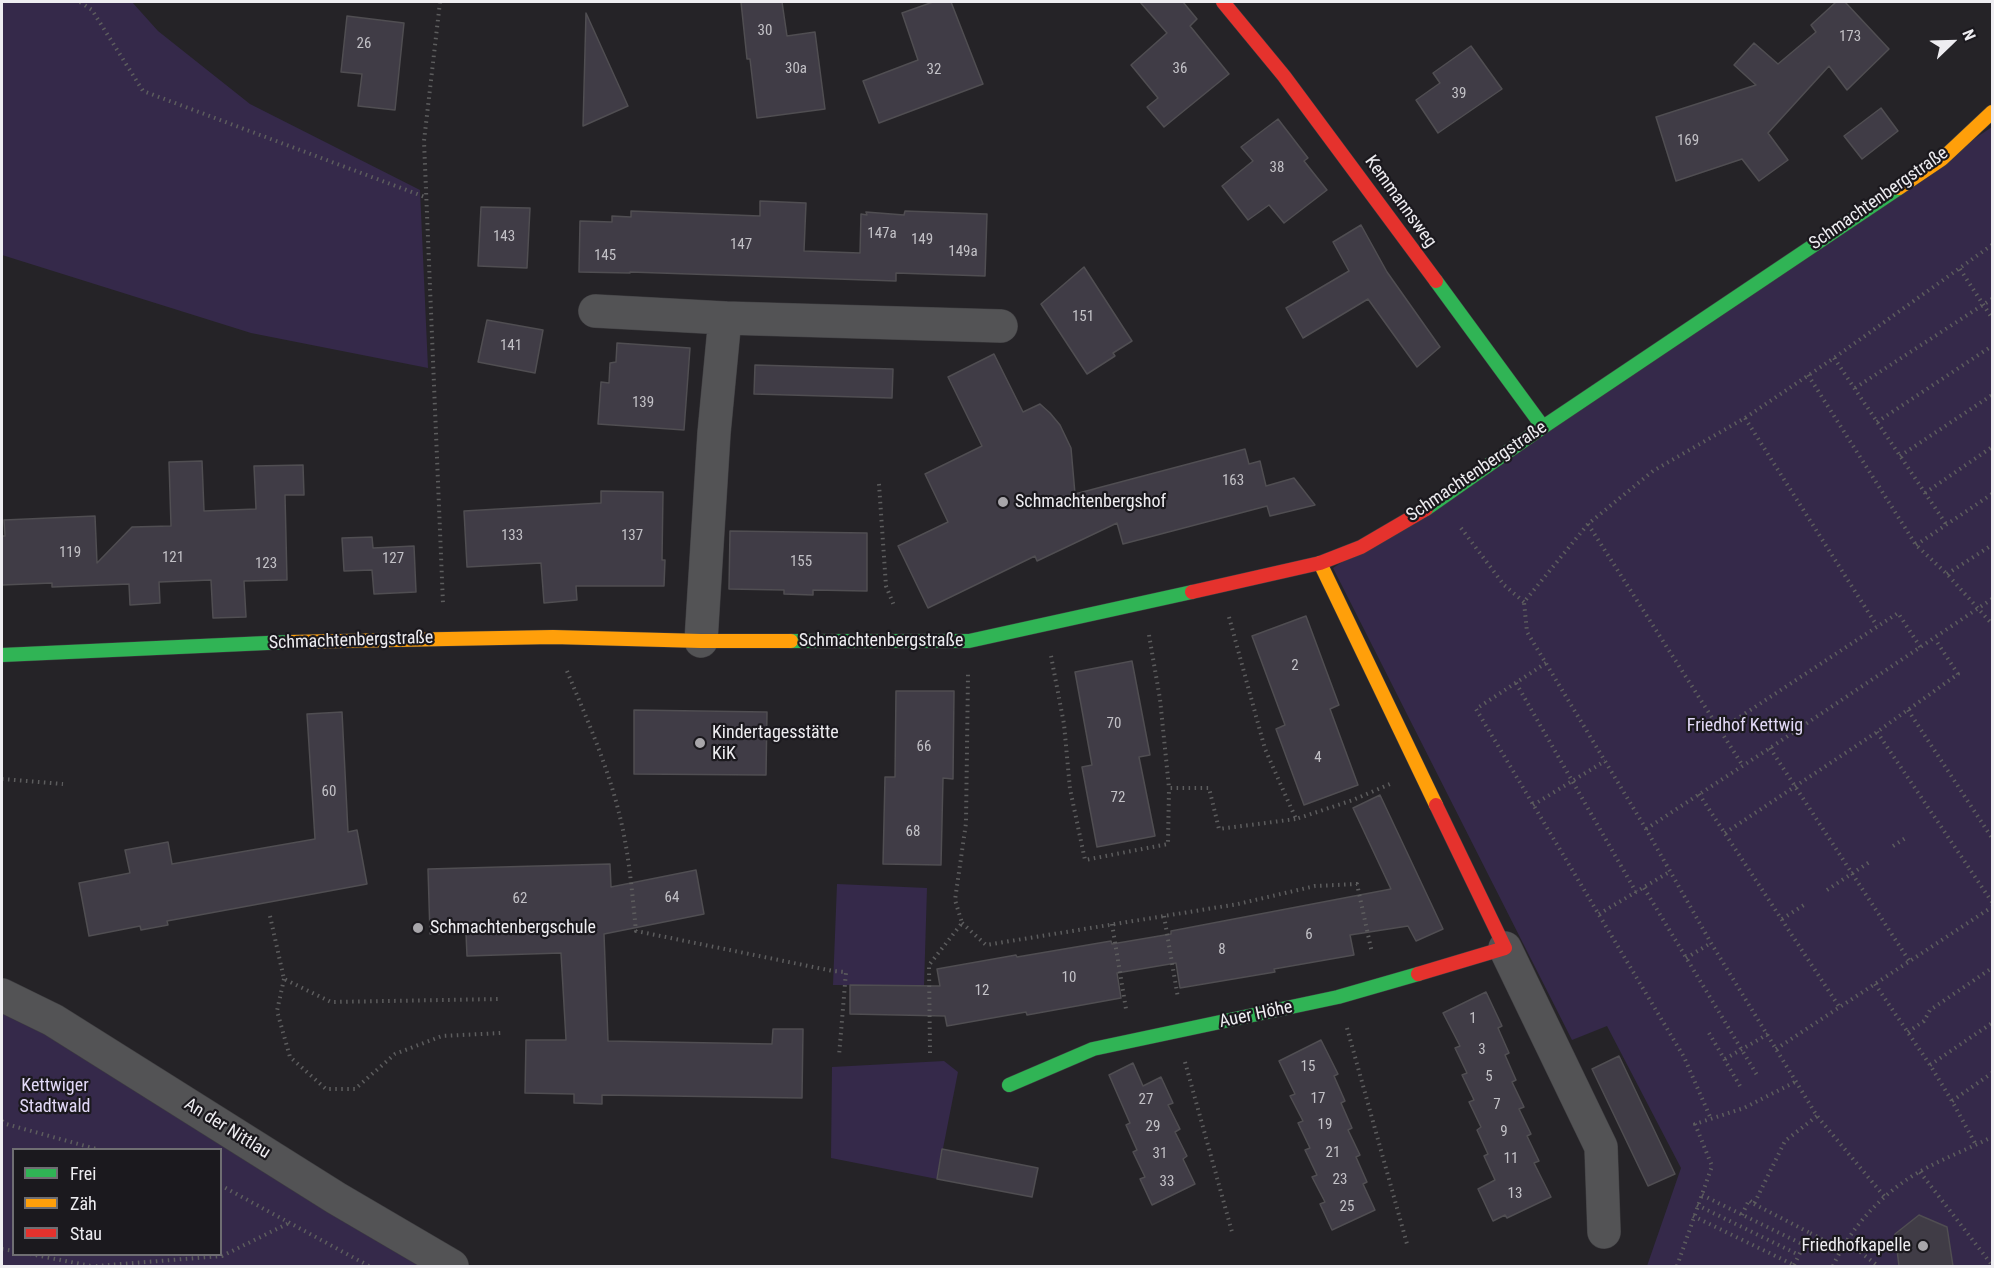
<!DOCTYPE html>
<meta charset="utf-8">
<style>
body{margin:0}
#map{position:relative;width:1994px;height:1268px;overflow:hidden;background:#252327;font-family:"Roboto Condensed",sans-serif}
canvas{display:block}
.frame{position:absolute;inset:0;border:3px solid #eeedf1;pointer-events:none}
.legend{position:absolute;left:12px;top:1148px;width:210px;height:108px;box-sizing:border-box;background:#1b191e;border:2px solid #6f6e72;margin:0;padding:8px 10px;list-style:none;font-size:18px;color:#eeedf1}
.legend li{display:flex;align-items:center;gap:12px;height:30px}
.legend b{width:30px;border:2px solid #6f6e72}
.north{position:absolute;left:1922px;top:12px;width:60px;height:60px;-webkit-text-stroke:4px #1b191e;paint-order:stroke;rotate:67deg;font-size:16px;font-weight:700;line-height:24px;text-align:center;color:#eeedf1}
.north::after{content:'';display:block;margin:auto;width:21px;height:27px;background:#eeedf1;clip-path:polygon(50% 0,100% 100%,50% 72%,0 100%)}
</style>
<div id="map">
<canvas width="1994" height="1268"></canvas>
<div class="frame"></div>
<ul class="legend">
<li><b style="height:8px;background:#30b455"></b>Frei</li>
<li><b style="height:8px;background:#ff9f0a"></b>Zäh</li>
<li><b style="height:8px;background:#e5322d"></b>Stau</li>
</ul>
<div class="north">N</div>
</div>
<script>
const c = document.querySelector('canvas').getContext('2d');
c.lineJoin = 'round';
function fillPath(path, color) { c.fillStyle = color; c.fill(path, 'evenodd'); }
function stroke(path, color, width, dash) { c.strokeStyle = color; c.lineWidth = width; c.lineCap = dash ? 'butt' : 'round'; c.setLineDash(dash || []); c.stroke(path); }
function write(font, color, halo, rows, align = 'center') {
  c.font = font + ' "Roboto Condensed",sans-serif'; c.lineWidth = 4.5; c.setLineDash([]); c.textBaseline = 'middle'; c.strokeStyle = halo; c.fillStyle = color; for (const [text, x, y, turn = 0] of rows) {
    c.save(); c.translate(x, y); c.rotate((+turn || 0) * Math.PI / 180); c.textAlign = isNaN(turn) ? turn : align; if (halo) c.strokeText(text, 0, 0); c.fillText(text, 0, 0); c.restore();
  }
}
fillPath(new Path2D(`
 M2,2H132L158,31L250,104L420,190L428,368L251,333L2,255Z
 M1992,127V1266H1647L1681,1168L1607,1026L1572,1040L1333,568Z
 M837,884L927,888L924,986L833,985Z
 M2,1010L59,1039L432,1266H2ZM14,1150H220V1254H14Z
 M944,1061L958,1072L937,1179L831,1158L832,1067Z`), '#35294a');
const building = new Path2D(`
 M741,2H782L787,36L815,32L825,109L757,118L750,59H747Z
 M933,2H951L983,84L879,123L863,81L918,60L902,13Z
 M1140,2H1183L1197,19L1190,26L1229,74L1164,127L1147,107L1158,98L1131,65L1167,33Z
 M1836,2H1845L1889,49L1847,90L1829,66L1768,133L1788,160L1759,181L1742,159L1676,181L1656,117L1756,85L1734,65L1754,43L1778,64L1816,32L1811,25Z
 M586,13L628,106L583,126Z
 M347,16L404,23L395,110L358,106L362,74L341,72Z
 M1471,46L1502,89L1438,133L1416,100L1440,83L1433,73Z
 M1881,108L1898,131L1862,159L1844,136Z
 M1278,119L1308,158L1304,161L1327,190L1284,223L1269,205L1248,220L1222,186L1253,161L1241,147Z
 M760,201L806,203L804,251L860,253L861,214L867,215L866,212L904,215L905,211L987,214L985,276L896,273V281L630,272V273L579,272L580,221L612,222V216L631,217V211L760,216Z
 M481,207L530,208L527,268L478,266Z
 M1361,225L1387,272L1440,347L1417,367L1368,299L1303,338L1286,308L1349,271L1333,242Z
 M1084,267L1132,341L1113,353L1115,356L1087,374L1041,304Z
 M487,320L543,330L535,373L478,362Z
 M617,343L690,348L684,430L598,424L601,382L609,383L610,363L616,362Z
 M994,354L1023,412L1040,404L1050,413L1060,425L1071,448L1075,494L1245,449L1249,464L1260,461L1266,486L1294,478L1315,505L1270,516L1267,506L1123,544L1117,523L1037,561L1035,556L928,608L898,546L948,522L925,474L982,446L948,377Z
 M755,365L893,369L892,398L754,394Z
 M202,461L204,511L256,509L254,466L303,465L304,495H285L287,580L244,581L246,617L213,618L211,580L159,582L160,603L130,605L129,584L52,587V583L2,585V536H5L4,520L95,516L97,563L132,527L171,526L169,462Z
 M601,491L663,492L662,560H665L664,586H576L577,600L544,603L541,563L467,567L464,511L601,503Z
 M730,531L867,533V591L813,590V595L784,594V590L729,589Z
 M372,537L373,548L414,546L416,592L374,594L372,570L344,571L342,538Z
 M1306,616L1339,705L1330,709L1358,785L1304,805L1276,729L1285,725L1252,636Z
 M1132,661L1150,755L1139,757L1155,836L1097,847L1082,767L1092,765L1075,672Z
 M896,691H954L953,779L943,778L941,865L883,864L885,777H895Z
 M634,710L767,712L766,775L634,774Z
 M342,712L348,832L357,830L367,884L167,921L168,925L141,930L140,926L89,936L79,883L130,873L125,850L168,842L172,864L315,839L307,714Z
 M1380,795L1443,929L1416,941L1408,926L1350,935L1354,955L1274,969L1275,972L1180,988L1176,963L1117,973L1121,998L1027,1015L1026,1012L947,1026L945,1016L850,1014V985L940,986L937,969L1016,955L1017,957L1111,941L1112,944L1171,934V931L1391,889L1353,808Z
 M610,864L611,887L696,870L704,914L604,934L608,1041L772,1044L773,1029H803L802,1098L602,1095V1104L574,1103V1094L525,1093L526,1040H566L561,953L467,956L466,933L430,934L428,869Z
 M1486,992L1502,1026L1498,1028L1509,1053L1505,1055L1516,1080L1512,1082L1524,1107L1519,1109L1531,1134L1527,1136L1539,1161L1534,1163L1551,1197L1507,1218L1505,1215L1493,1221L1478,1189L1495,1180L1484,1156L1488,1154L1477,1130L1481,1127L1469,1102L1474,1100L1462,1075L1467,1073L1455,1048L1460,1046L1443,1013Z
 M1321,1040L1338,1074L1334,1076L1345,1101L1341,1103L1352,1128L1348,1130L1360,1155L1356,1157L1367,1182L1363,1184L1375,1210L1332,1230L1320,1204L1325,1202L1312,1177L1317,1175L1305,1150L1310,1148L1298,1123L1303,1121L1290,1096L1295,1094L1279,1061Z
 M1619,1056L1675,1174L1648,1186L1592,1069Z
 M1133,1063L1143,1086L1161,1077L1173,1103L1168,1105L1180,1129L1175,1132L1187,1156L1183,1159L1195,1184L1152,1205L1140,1179L1145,1177L1133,1152L1137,1150L1126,1125L1130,1123L1109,1075Z
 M942,1149L1038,1168L1032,1197L937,1179Z
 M1919,1215L1947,1227L1953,1266H1899L1895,1234Z`);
fillPath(building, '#403c46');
stroke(building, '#504e52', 1.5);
const street = new Path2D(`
 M595,311L725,318L1001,326
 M701,641L714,433L725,318
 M1505,948L1601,1147L1604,1232
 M2,995L53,1020L336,1198L452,1266`);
const fast = new Path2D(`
 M1436,281L1543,427
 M1426,509L1543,427L1899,188
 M791,641H969L1192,592
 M2,655L289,642
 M1009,1085L1093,1049L1338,997L1418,974`);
const slow = new Path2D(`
 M1899,188L1942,159L1992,112
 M1320,563L1436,805
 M289,642L553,637L701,641H791`);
const jam = new Path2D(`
 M1223,2L1284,76L1436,281
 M1192,592L1320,563L1361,547L1426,509
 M1418,974L1505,948L1436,805`);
stroke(street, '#3f3e41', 34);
stroke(fast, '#3f3e41', 15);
stroke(slow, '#3f3e41', 15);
stroke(jam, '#3f3e41', 15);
stroke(new Path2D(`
 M80,2L92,10L143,91L425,197
 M440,2L424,141L443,604
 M1960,269L1992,318
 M1834,358L1946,524
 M1808,375L1916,545L1947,574L1992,624
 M1855,388L1992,299
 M1745,418L1877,626
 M1877,422L1992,346
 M1900,456L1992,395
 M879,484L886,586L895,608
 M1925,493L1992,447
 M1588,524L1743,766
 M1461,528L1504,585L1524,602
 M1916,545L1992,494
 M1947,574L1992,545
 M1229,617L1265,749L1296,819L1353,800L1390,784
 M1149,635L1160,699L1169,788H1209L1219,829L1296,819
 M1051,656L1064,724L1070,789L1085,860L1168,844L1169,788
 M1546,663L1476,709L1684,1057L1711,1119
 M567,671C586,717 607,764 619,813C629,852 632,892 636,931L833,971L846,972L839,1056
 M1516,683L1636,892
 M1908,710L1992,838
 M1720,730L1898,613L1921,648
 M1877,732L1992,902
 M1770,748L1910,962
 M2,779L63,784
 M1699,794L1840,1008
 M1533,805L1605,761
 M1646,829L1770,748L1992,599
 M1725,833L1877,732L1958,674L1935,639
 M1893,846L1907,837
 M1644,888L1757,1075
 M1827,890L1871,861
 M1599,914L1671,871
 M270,916L284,979L331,1002L500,999
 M1164,916L1178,998
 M1782,919L1804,905
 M962,923L986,945L1238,904L1315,886L1357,884L1372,953
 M1112,924L1126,1009
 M1686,958L1711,943
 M284,979L277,1011L290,1057L326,1089H355L395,1054L442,1036L501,1033
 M1875,984L1930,1065L1952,1101L1976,1145
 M1347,1028L1407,1244
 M1908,1032L1924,1021L1930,1010L1992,968
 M1709,1033L1740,1086
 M1776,1049L1992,907
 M930,1053L929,965L962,923L955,900L966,823L968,674
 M1725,1059L1768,1034
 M1185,1062L1232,1232
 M1930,1065L1992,1023
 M1952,1101L1992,1073
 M2,1121L6,1124L100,1150
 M1920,1172L1992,1265
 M220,1185L369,1266
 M1702,1195L1804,1245
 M1884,1196L1817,1116L1711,943L1646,829L1527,632L1524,602L1588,524L1653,471L1745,418L1834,358L1992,245
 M1754,1204L1810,1233
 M1697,1205L1799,1255
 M1742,1215L1749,1200L1754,1204L1785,1141L1817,1116
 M1693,1216L1794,1265
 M1846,1241L1878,1266
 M2,1249L14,1251
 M30,1254L91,1266
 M1794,1265L1810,1233L1841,1249
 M96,1266L222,1256L289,1223
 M1677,1266L1712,1166L1695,1124L1744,1108L1795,1082
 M1833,1266C1852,1224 1888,1187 1930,1166C1950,1156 1972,1147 1992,1137`), '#5d5d5e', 4, [1.5, 4.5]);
stroke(street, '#535355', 33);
stroke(fast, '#30b455', 14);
stroke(slow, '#ff9f0a', 14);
stroke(jam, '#e5322d', 14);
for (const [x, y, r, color] of [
 [1003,502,6,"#a8a6aa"],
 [700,743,6,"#a8a6aa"],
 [418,928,6,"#a8a6aa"],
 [1923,1246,6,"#a8a6aa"]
]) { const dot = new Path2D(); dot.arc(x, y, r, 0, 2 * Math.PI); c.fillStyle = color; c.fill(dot); stroke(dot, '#1b191e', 2); }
write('15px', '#c2c1c6', null, [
 ["30",765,31],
 ["173",1850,37],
 ["26",364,44],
 ["30a",796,69],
 ["36",1180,69],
 ["32",934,70],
 ["39",1459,94],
 ["169",1688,141],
 ["38",1277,168],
 ["147a",882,234],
 ["143",504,237],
 ["149",922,240],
 ["147",741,245],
 ["149a",963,252],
 ["145",605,256],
 ["151",1083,317],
 ["141",511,346],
 ["139",643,403],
 ["163",1233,481],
 ["133",512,536],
 ["137",632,536],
 ["119",70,553],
 ["121",173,558],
 ["127",393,559],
 ["155",801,562],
 ["123",266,564],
 ["2",1295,666],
 ["70",1114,724],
 ["66",924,747],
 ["4",1318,758],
 ["60",329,792],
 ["72",1118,798],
 ["68",913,832],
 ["64",672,898],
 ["62",520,899],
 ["6",1309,935],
 ["8",1222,950],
 ["10",1069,978],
 ["12",982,991],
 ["1",1473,1019],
 ["3",1482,1050],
 ["15",1308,1067],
 ["5",1489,1077],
 ["17",1318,1099],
 ["27",1146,1100],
 ["7",1497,1105],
 ["19",1325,1125],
 ["29",1153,1127],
 ["9",1504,1132],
 ["21",1333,1153],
 ["31",1160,1154],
 ["11",1511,1159],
 ["23",1340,1180],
 ["33",1167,1182],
 ["13",1515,1194],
 ["25",1347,1207]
]);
write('18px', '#eeedf1', '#1b191e', [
 ["Schmachtenbergstraße",1879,199,-35],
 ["Kemmannsweg",1400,202,54],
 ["Schmachtenbergstraße",1477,472,-34],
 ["Schmachtenbergstraße",351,641,-2],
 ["Schmachtenbergstraße",881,641],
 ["Auer Höhe",1256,1015,-12],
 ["An der Nittlau",227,1129,32]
]);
write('18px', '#eeedf1', '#1b191e', [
 ["Schmachtenbergshof",1015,502],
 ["Kindertagesstätte",712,733],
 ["KiK",712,754],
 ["Schmachtenbergschule",430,928],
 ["Friedhofkapelle",1911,1246,"right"]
], 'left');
write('18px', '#e2d9f7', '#1b191e', [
 ["Friedhof Kettwig",1745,726],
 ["Kettwiger",55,1086],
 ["Stadtwald",55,1107]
]);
</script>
